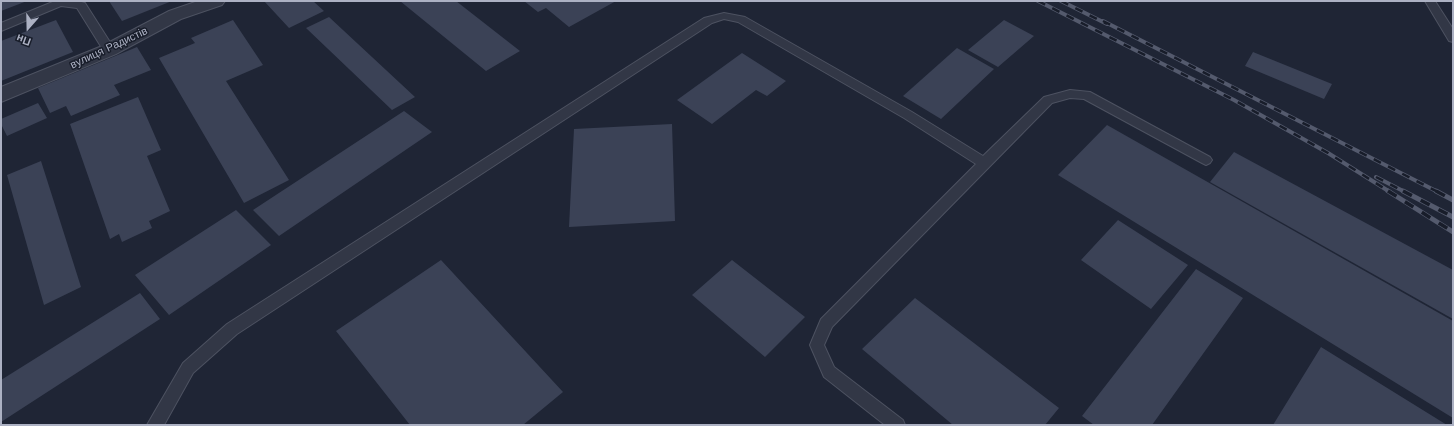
<!DOCTYPE html>
<meta charset="utf-8">
<style>
body{margin:0}
#map{position:relative;width:1454px;height:426px;overflow:hidden;background:#1f2535;font-family:"Work Sans",sans-serif}
canvas{display:block}
.frame{position:absolute;inset:0;border:2px solid #acb1c3;pointer-events:none}
.north{position:absolute;left:8px;top:8px;width:40px;height:40px;-webkit-text-stroke:3px #181d2a;paint-order:stroke;rotate:200deg;font-size:11px;font-weight:700;line-height:16px;text-align:center;color:#acb1c3}
.north::after{content:'';display:block;margin:auto;width:14px;height:18px;background:#acb1c3;clip-path:polygon(50% 0,100% 100%,50% 72%,0 100%)}
</style>
<div id="map">
<canvas width="1454" height="426"></canvas>
<div class="frame"></div>
<div class="north">Пн</div>
</div>
<script>
const c = document.querySelector('canvas').getContext('2d');
c.lineJoin = 'round';
function fillPath(path, color) { c.fillStyle = color; c.fill(path, 'evenodd'); }
function stroke(path, color, width, dash) { c.strokeStyle = color; c.lineWidth = width; c.lineCap = dash ? 'butt' : 'round'; c.setLineDash(dash || []); c.stroke(path); }
function write(font, color, halo, rows, align = 'center') {
  c.font = font + ' "Work Sans",sans-serif'; c.lineWidth = 3; c.setLineDash([]); c.textBaseline = 'middle'; c.strokeStyle = halo; c.fillStyle = color; for (const [text, x, y, turn = 0] of rows) {
    c.save(); c.translate(x, y); c.rotate((+turn || 0) * Math.PI / 180); c.textAlign = isNaN(turn) ? turn : align; if (halo) c.strokeText(text, 0, 0); c.fillText(text, 0, 0); c.restore();
  }
}
fillPath(new Path2D(`
 M1,1H27L1,11Z
 M109,1H172L122,21Z
 M264,1H313L324,11L289,28Z
 M400,1H456L520,51L486,71Z
 M524,1H616L569,27L546,8L538,12Z
 M329,17L415,97L392,110L306,28Z
 M56,20L73,52L1,81V41Z
 M233,20L263,65L226,81L289,180L244,203L159,58L195,43L191,38Z
 M1004,20L1034,36L998,67L968,50Z
 M137,47L151,70L114,85L120,95L71,116L66,106L50,113L38,88Z
 M957,48L994,69L941,119L903,96Z
 M1253,52L1332,84L1324,99L1245,66Z
 M742,53L786,81L767,96L756,90L712,124L677,100Z
 M138,97L161,150L147,156L170,211L149,221L152,228L122,242L119,234L110,239L70,124Z
 M38,103L47,118L7,136L1,124V119Z
 M404,111L432,132L279,236L253,210Z
 M672,124L675,221L569,227L574,129Z
 M1107,125L1453,321V418L1058,175Z
 M1234,152L1453,270V319L1210,182Z
 M41,161L81,287L44,305L7,175Z
 M236,210L271,245L169,315L135,275Z
 M1118,220L1188,265L1151,309L1081,260Z
 M441,260L563,392L523,425H410L336,331Z
 M732,260L805,317L765,357L692,295Z
 M1196,269L1243,298L1152,425H1094L1082,416Z
 M140,293L160,319L1,422V380Z
 M915,298L1059,408L1045,425H953L862,349Z
 M1321,347L1447,425H1273Z`), '#3b4256');
const service = new Path2D(`
 M55,1H78L85,3L115,50L113,53H105L77,8L61,6L1,31V23Z
 M1425,1H1435L1453,29V42L1449,41Z
 M724,13L745,17L912,112L983,156L1044,97L1070,90L1090,92L1210,157L1212,160L1210,163L1206,165L1202,163L1084,99L1070,98L1052,103L832,327L824,345L834,367L903,420L905,425H885L824,377L810,345L821,319L976,164L904,118L738,22L724,19L712,23L237,334L193,373L164,425H147L183,363L227,324L704,18Z`);
const minor = new Path2D(`
 M198,1H225L222,5L181,19L116,54L1,102V87L102,46L169,11Z`);
stroke(service, '#4d5261', 2);
stroke(minor, '#4d5261', 2);
fillPath(service, '#323746');
fillPath(minor, '#323746');
const railFar1 = new Path2D(`
 M1038,1L1234,100L1328,153L1390,192
 M1061,1L1107,24
 M1103,21L1438,192
 M1376,177L1405,192`);
const rail = new Path2D(`
 M1388,191L1453,232
 M1403,191L1453,217
 M1436,191L1453,200`);
stroke(railFar1, '#545a6d', 4);
stroke(rail, '#545a6d', 5);
stroke(railFar1, '#181d2a', 2.5, [8]);
stroke(rail, '#181d2a', 3.5, [10]);
write('11px', '#acb1c3', '#181d2a', [
 ["вулиця Радистів",109,48,-25]
]);
</script>
